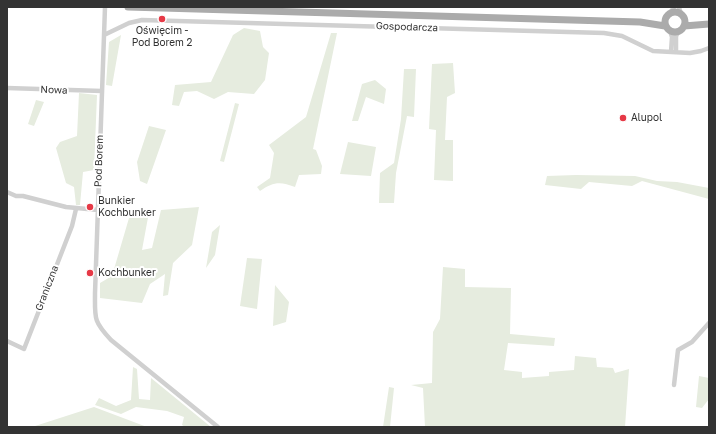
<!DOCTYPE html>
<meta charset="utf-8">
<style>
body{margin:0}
#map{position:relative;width:716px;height:434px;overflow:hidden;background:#fff;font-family:"Golos Text",sans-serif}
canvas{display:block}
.frame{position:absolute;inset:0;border:8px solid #333;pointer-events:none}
</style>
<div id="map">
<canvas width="716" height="434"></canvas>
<div class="frame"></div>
</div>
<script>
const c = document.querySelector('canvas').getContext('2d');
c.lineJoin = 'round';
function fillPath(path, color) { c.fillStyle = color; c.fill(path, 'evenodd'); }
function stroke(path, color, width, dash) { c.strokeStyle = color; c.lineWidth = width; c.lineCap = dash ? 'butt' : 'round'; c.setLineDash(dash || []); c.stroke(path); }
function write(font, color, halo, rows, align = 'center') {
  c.font = font + ' "Golos Text",sans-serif'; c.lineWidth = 4; c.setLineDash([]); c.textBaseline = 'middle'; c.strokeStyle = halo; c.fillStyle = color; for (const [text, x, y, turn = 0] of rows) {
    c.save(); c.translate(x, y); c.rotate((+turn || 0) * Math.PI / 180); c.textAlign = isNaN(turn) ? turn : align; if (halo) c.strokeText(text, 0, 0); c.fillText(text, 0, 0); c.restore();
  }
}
fillPath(new Path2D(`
 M244,28L260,31L263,47L269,53L265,80L254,94L228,92L214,99L197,91L184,92L179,106L172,105L175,85L211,82L233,35Z
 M331,33H337L313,149L316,150L322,166L321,174L299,175L295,187C280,181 273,182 260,191L257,187L270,178L274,153L269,145L306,117Z
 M121,35L112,86L106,85L109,42Z
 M453,63L455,93L447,97L445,140H453V181L434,180L436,130L429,129L432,64Z
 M404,69H416L414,117L407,116L396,173L394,203H379L380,173L394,163L401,119Z
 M375,80L386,89L384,104L366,97L358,121H352L362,84Z
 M79,93L97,95L94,170L83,172L80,205H76L74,187L66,183L56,148L60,142L77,136Z
 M36,100L44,102L34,126L28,124Z
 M235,103L239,104L224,162L220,161Z
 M149,126L166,130L147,184L140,181L137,162Z
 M348,142L376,147L371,176L340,174Z
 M576,175L635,176L657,181L677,182L709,188V199L642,181L632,186L589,182L581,189L545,185L547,176Z
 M199,207L192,245L173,263L168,295L163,296L165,274L150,284L142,303L100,298V283L112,276L129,218L149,212L142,250L152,248L161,210Z
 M220,225L215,255L206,268L212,232Z
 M247,258L262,259L257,309L240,306Z
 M443,267L465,269V287L511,288L510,334L555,338L554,346L508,343L504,370L522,372V378L549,376V372L574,370L575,356L596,358L597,367L613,368L615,373L629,369L625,427H425L423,388L411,385L432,383L433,332L440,319Z
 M275,285L289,302L286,322L273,326Z
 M133,367L137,369L139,399L150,400L151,378L211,427H185L182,425L184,417L167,411L136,407L121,414L95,405L99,398L116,406L131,400Z
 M699,376L709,378V399L702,408L696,407Z
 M389,387L394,388L390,427H383Z
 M94,407L147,427H32Z`), '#e6ecdf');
stroke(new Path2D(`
 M105,7L95,293C95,318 93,321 111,340L218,427
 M679,7L681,14
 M671,12L674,7
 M670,31L672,37L671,52
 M104,35L129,23L142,20L604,33L622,36L653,51L690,53L701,51L709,48
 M676,52V36L679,31
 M7,88L102,91
 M7,192L16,196H23L66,207L98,210
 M7,341L24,349L72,226L76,209
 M674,385L678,350L692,342L709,323`), '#d0d0d0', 4.5);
stroke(new Path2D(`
 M128,7L640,22L665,26
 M665 22a10 10 0 1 1 20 0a10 10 0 1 1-20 0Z
 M684,26L709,24`), '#ababab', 7);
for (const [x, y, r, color] of [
 [162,19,4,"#e63946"],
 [623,118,4,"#e63946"],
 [90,207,4,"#e63946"],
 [90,273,4,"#e63946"]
]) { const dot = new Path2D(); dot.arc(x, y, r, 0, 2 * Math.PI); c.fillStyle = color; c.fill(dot); stroke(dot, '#fff', 1.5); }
write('10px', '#333', '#fff', [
 ["Gospodarcza",407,27,2],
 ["Nowa",54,90,2],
 ["Pod Borem",99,161,-88],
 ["Graniczna",47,288,-69]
]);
write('10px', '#333', '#fff', [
 ["Oświęcim -",162,31,"center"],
 ["Pod Borem 2",162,43,"center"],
 ["Alupol",631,118],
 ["Bunkier",98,201],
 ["Kochbunker",98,213],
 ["Kochbunker",98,273]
], 'left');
</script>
